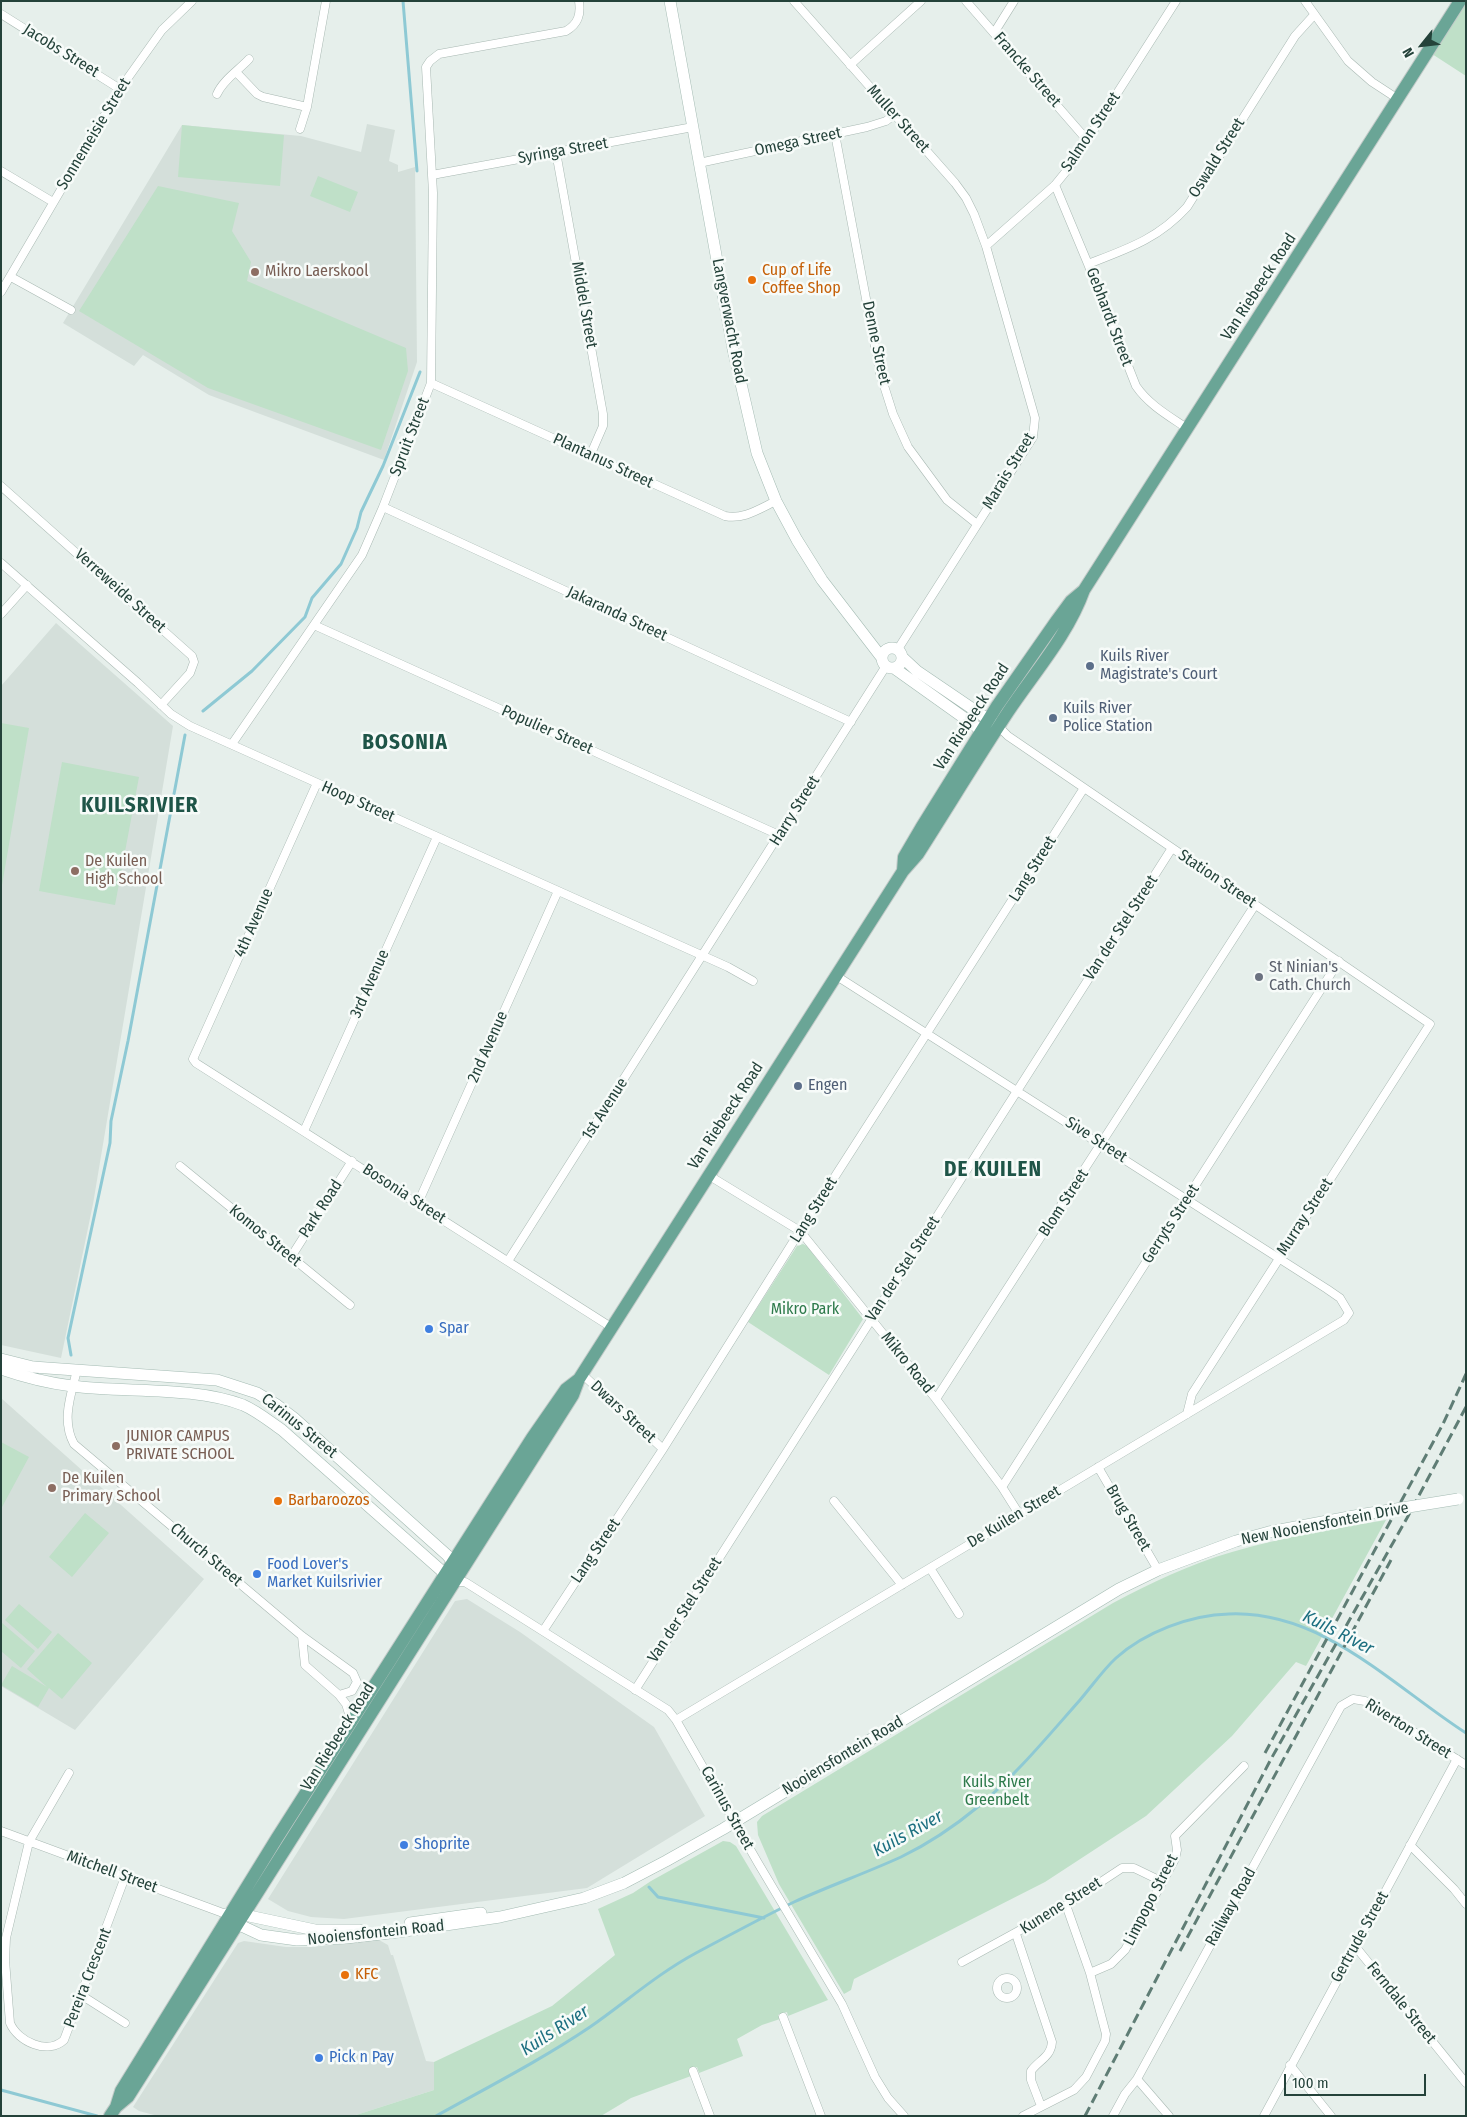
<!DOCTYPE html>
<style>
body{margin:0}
#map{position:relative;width:1467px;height:2117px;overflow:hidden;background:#e6efeb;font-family:"Fira Sans Condensed",sans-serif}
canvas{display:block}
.frame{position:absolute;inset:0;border:2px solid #24423a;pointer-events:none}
.north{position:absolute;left:1397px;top:20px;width:50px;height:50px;-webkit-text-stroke:4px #f7fbf9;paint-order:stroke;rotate:241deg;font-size:14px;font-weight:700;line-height:20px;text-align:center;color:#24423a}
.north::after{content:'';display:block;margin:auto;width:18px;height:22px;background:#24423a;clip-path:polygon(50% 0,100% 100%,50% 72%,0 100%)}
.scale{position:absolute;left:1284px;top:2074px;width:142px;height:22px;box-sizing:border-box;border:2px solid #24423a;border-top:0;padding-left:6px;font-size:15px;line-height:18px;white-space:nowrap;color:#24423a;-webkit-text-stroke:4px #f7fbf9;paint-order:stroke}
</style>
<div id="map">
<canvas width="1467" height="2117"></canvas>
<div class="frame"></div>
<div class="north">N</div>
<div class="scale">100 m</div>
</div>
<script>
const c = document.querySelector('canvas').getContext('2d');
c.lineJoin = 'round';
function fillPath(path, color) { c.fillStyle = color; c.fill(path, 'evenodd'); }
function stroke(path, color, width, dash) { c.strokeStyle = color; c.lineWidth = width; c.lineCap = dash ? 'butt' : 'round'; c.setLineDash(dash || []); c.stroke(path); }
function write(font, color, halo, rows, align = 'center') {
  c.font = font + ' "Fira Sans Condensed",sans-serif'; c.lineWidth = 5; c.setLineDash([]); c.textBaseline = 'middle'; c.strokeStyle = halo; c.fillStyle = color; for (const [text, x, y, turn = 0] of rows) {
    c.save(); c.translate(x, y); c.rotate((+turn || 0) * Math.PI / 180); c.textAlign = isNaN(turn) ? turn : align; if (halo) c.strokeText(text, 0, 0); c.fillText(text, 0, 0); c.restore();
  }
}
fillPath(new Path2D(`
 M367,124L395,130L389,161L398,165V172L415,167L417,362L384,460L209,395L143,355L134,366L63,323L182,125L301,136L361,152Z
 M56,623L173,726L93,1204L61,1358L1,1345V686Z
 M1,1398L204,1579L75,1730L1,1686Z
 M467,1599L520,1632L654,1727L705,1816L587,1888L344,1919L311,1917L288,1911L268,1899L455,1601Z
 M379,1940L388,1945L391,1955H393L426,2061L434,2062V2090L353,2116H158L139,2111L133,2107L238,1943L244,1941L286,1947H310Z`), '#d4dfda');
fillPath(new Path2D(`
 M1466,1V76L1429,52Z
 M182,125L284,135L280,186L178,177Z
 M318,176L358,192L350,212L310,196Z
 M158,186L239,203L232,231L251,262L247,281L406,348L408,371L381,450L208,388L79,311Z
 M1,723L29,728L1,891Z
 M62,762L139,777L115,905L39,891Z
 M803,1244L807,1246L863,1319L829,1375L748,1322L797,1246Z
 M1,1442L29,1457L1,1509Z
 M85,1513L109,1533L72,1577L49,1557Z
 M1386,1520L1306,1666L1296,1662L1232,1736L1146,1816L1045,1882L854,1979L851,1990L844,1994L779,1884L758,1835L757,1822L762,1816L1113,1603C1151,1583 1190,1564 1232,1552C1282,1537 1334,1529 1386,1520Z
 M19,1604L52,1632L38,1649L5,1620Z
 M2,1623L35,1651L21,1668L1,1651Z
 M58,1633L92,1663L62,1699L49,1688L38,1707L1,1685L12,1666L47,1687L27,1669Z
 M723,1841L730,1842L736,1846L828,2000L788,2016L787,2012L778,2015L780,2019L762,2025L737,2039L743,2056L699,2073L697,2067L689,2071L691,2076L631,2098L601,2116H353L434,2090V2062L552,2006L615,1955L598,1909L633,1893L651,1881Z`), '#bfe0c8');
stroke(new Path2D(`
 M403,1L417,171
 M203,711L252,671L305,617L312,598L341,564L357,528L361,512L383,466L420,372
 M71,1355L68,1338L110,1143L111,1121L128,1041L185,735
 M649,1887L658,1897L764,1918
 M1,2090L97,2116
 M436,2116C488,2087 541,2060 590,2027C626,2002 657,1974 696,1953C728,1936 761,1918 794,1902C829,1886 866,1873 901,1857C928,1844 956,1825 979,1806C1016,1775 1048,1736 1080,1700C1092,1686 1103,1670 1116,1658C1145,1632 1190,1615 1229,1614C1322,1610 1393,1686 1466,1733`), '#8ec9d4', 3);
const street = new Path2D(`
 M794,1L955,183L966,198L974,214L986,246L1035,418L1033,437L898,649
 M966,1L1087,140
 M1305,1L1348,61L1372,82L1398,99
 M1,14L120,89
 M994,33L1014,1
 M850,65L921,1
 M237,73L257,94L263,97L307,107
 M217,94C223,80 239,70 249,59
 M300,129L307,107L326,1
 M835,134L880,373L893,414L908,447L947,500L977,524
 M556,152L603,414V426L590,456
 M699,163L867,127L886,121L895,114
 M1,171L53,202
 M432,175L693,127
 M1055,185L1088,264L1136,386C1149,405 1169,416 1188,429
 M986,246L1055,185L1072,164L1176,1
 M1088,264C1127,249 1158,239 1187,207L1295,36L1314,15
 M11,277L71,310
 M1,292L120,89L162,30L192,1
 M431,383L725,516C743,520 759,509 776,501
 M1,486L192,656L194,662L190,673L161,705
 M383,507L851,722
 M1,563L138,683L171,714L190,726L728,967L753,981
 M1,614L27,585
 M314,625L779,835
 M998,726L1008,736L1430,1024L1192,1394L1187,1414
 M232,744L362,555L383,507L431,383L433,193L426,67L430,61L439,54L566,31C578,24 581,15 579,1
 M317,783L193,1059L196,1063L611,1327
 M304,1131L437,837
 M180,1166L350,1305
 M708,1175L800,1231L936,1399L1002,1487L1019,1514
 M418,1203L558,891
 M291,1257L352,1161
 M508,1261L886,666
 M77,1370C71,1395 61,1420 74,1444L302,1636L353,1673L357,1682L352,1691L339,1695L305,1665L302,1636
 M582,1374L663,1449
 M936,1399L1255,905
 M1098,1467L1158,1570
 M1002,1487L1339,961
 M834,1501L902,1585
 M930,1568L959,1614
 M455,1582H465L668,1710L676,1720L758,1863L842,2004L875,2077L888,2098L904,2116
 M543,1631L663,1449L800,1231L1084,788
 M635,1690L1172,848
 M339,1695L346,1704L351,1720
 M676,1720L1344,1320L1349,1313L1340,1298L1327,1289L835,975
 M69,1773L29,1842L6,1938L5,1960L10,2023C18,2042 48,2055 64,2040L125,1877
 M1,1831L223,1913L231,1912
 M1410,1845L1454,1889L1466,1904
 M1016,1934L1052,2042C1051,2057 1039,2060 1031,2071V2080L1041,2106
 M1355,1946L1466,2083
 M962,1962L1066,1905L1122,1868H1134L1161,1881
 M1090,1973L1111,1964L1125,1950L1175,1859L1177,1850L1175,1836L1244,1766
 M997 1988a10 10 0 1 1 20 0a10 10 0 1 1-20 0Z
 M81,1995L125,2023
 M783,2017L821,2116
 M1290,2065L1331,2116
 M693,2071L710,2116
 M1137,2079L1169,2116
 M1023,2116L1074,2090L1086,2077L1105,2041L1106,2034L1090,1973L1066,1905
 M1113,2116L1125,2094L1137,2079L1341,1706L1353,1699L1365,1701L1466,1765
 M1264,2116L1457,1759`);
const secondary = new Path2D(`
 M670,1L733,349L757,453L776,501L797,540L822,580L882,658
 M882 658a10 10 0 1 1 20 0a10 10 0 1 1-20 0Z
 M903,658L917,671L995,724
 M894,668L988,735
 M1,1359L33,1367L217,1380L257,1393L277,1405L294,1418L447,1555L459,1569
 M1,1369C24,1377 48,1383 72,1386C125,1393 194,1386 243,1405C257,1411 269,1421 282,1430L452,1580
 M235,1913L315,1930H360
 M231,1921L261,1935L297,1940L346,1938L398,1932L500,1917L584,1898L624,1883L666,1861L723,1829L1119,1589L1158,1570L1236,1541L1269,1532L1365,1514
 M410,1923L481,1913`);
const primary = new Path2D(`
 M903,871L904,857L921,828L997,706L1057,620L1071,601L1083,591
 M116,2107L128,2097L573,1395L579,1379L903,871L918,854C948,807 977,759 1008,712C1034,673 1068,635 1084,590L1460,1
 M110,2116L116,2107L121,2091L277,1838L532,1438L566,1389L579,1379`);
stroke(street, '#a8b8b2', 9);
stroke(secondary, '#a4bbb3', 12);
stroke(primary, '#c2cac8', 14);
stroke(street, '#fff', 8);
stroke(secondary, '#fff', 11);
stroke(primary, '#6aa596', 12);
stroke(new Path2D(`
 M1265,1753L1443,1424L1466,1374
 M1180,1951L1391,1560
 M1085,2116L1271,1759L1407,1518L1466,1407`), '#5f7d75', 3, [10, 5]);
const secondaryBridge = new Path2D(`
 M1365,1514L1458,1499`);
stroke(secondaryBridge, '#a4bbb3', 12, []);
stroke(secondaryBridge, '#fff', 11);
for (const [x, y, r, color] of [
 [255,272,5,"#8d6e63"],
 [752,280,5,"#e8710a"],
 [1090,666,5,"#5c6f8a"],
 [1053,718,5,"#5c6f8a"],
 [75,871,5,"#8d6e63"],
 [1259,977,5,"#6b7280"],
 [798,1086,5,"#5c6f8a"],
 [429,1329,5,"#3f7fe0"],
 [116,1446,5,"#8d6e63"],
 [52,1488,5,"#8d6e63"],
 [278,1501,5,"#e8710a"],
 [257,1574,5,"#3f7fe0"],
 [404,1845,5,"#3f7fe0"],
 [345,1975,5,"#e8710a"],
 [319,2058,5,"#3f7fe0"]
]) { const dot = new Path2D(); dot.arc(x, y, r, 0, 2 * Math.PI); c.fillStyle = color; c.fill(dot); stroke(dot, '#f7fbf9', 2); }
write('16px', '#24423a', '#f7fbf9', [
 ["Jacobs Street",61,51,32],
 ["Francke Street",1027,70,49],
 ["Muller Street",898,119,48],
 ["Salmon Street",1091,132,-56],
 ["Sonnemeisie Street",94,134,-59],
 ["Omega Street",798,142,-12],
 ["Syringa Street",563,151,-10],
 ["Oswald Street",1217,158,-58],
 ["Van Riebeeck Road",1259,287,-57],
 ["Middel Street",584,305,80],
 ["Gebhardt Street",1109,317,69],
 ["Langverwacht Road",729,321,79],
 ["Denne Street",876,343,78],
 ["Spruit Street",410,437,-69],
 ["Plantanus Street",603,461,25],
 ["Marais Street",1009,471,-59],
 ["Verreweide Street",120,591,42],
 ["Jakaranda Street",617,614,25],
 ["Van Riebeeck Road",972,717,-57],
 ["Populier Street",547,730,24],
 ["Hoop Street",358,802,24],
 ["Harry Street",795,811,-58],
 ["Lang Street",1033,869,-58],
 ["Station Street",1217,879,34],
 ["4th Avenue",254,923,-66],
 ["Van der Stel Street",1121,928,-57],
 ["3rd Avenue",370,984,-66],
 ["2nd Avenue",488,1047,-66],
 ["1st Avenue",605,1109,-57],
 ["Van Riebeeck Road",726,1116,-57],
 ["Sive Street",1096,1140,33],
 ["Bosonia Street",404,1194,33],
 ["Blom Street",1064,1203,-57],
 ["Park Road",321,1209,-57],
 ["Lang Street",814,1210,-58],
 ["Murray Street",1305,1217,-57],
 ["Gerryts Street",1171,1224,-57],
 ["Komos Street",265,1236,39],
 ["Van der Stel Street",903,1269,-57],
 ["Mikro Road",907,1363,51],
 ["Dwars Street",623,1412,43],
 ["Carinus Street",299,1426,39],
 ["De Kuilen Street",1014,1517,-31],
 ["Brug Street",1128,1518,60],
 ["New Nooiensfontein Drive",1325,1524,-11],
 ["Lang Street",596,1551,-56],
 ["Church Street",206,1555,40],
 ["Van der Stel Street",685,1610,-57],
 ["Riverton Street",1408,1729,32],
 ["Van Riebeeck Road",338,1737,-58],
 ["Nooiensfontein Road",843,1756,-31],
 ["Carinus Street",727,1808,61],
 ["Mitchell Street",112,1872,20],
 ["Limpopo Street",1151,1900,-63],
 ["Kunene Street",1061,1906,-32],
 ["Railway Road",1231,1907,-61],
 ["Nooiensfontein Road",376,1933,-6],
 ["Gertrude Street",1360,1937,-61],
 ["Pereira Crescent",88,1978,-69],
 ["Ferndale Street",1401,2003,51]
]);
write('16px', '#c56008', '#f7fbf9', [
 ["Cup of Life",762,271],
 ["Coffee Shop",762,289],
 ["Barbaroozos",288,1501],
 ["KFC",355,1975]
], 'left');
write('16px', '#785e54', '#f7fbf9', [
 ["Mikro Laerskool",265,272],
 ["De Kuilen",85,862],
 ["High School",85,880],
 ["JUNIOR CAMPUS",126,1437],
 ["PRIVATE SCHOOL",126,1455],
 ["De Kuilen",62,1479],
 ["Primary School",62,1497]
], 'left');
write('16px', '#4e5e75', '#f7fbf9', [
 ["Kuils River",1100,657],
 ["Magistrate's Court",1100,675],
 ["Kuils River",1063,709],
 ["Police Station",1063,727],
 ["Engen",808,1086]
], 'left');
write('16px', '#5b616d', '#f7fbf9', [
 ["St Ninian's",1269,968],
 ["Cath. Church",1269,986]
], 'left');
write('16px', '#2d7a4b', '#f7fbf9', [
 ["Mikro Park",805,1310],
 ["Kuils River",997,1783],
 ["Greenbelt",997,1801]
]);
write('16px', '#366cbe', '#f7fbf9', [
 ["Spar",439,1329],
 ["Food Lover's",267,1565],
 ["Market Kuilsrivier",267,1583],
 ["Shoprite",414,1845],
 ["Pick n Pay",329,2058]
], 'left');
write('italic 18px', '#1c6f80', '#f7fbf9', [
 ["Kuils River",1338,1633,27],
 ["Kuils River",908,1834,-29],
 ["Kuils River",555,2031,-33]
]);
c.letterSpacing = '1px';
write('bold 21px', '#1f5548', '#f7fbf9', [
 ["BOSONIA",405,743],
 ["KUILSRIVIER",140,806],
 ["DE KUILEN",993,1170]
]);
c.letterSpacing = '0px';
</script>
